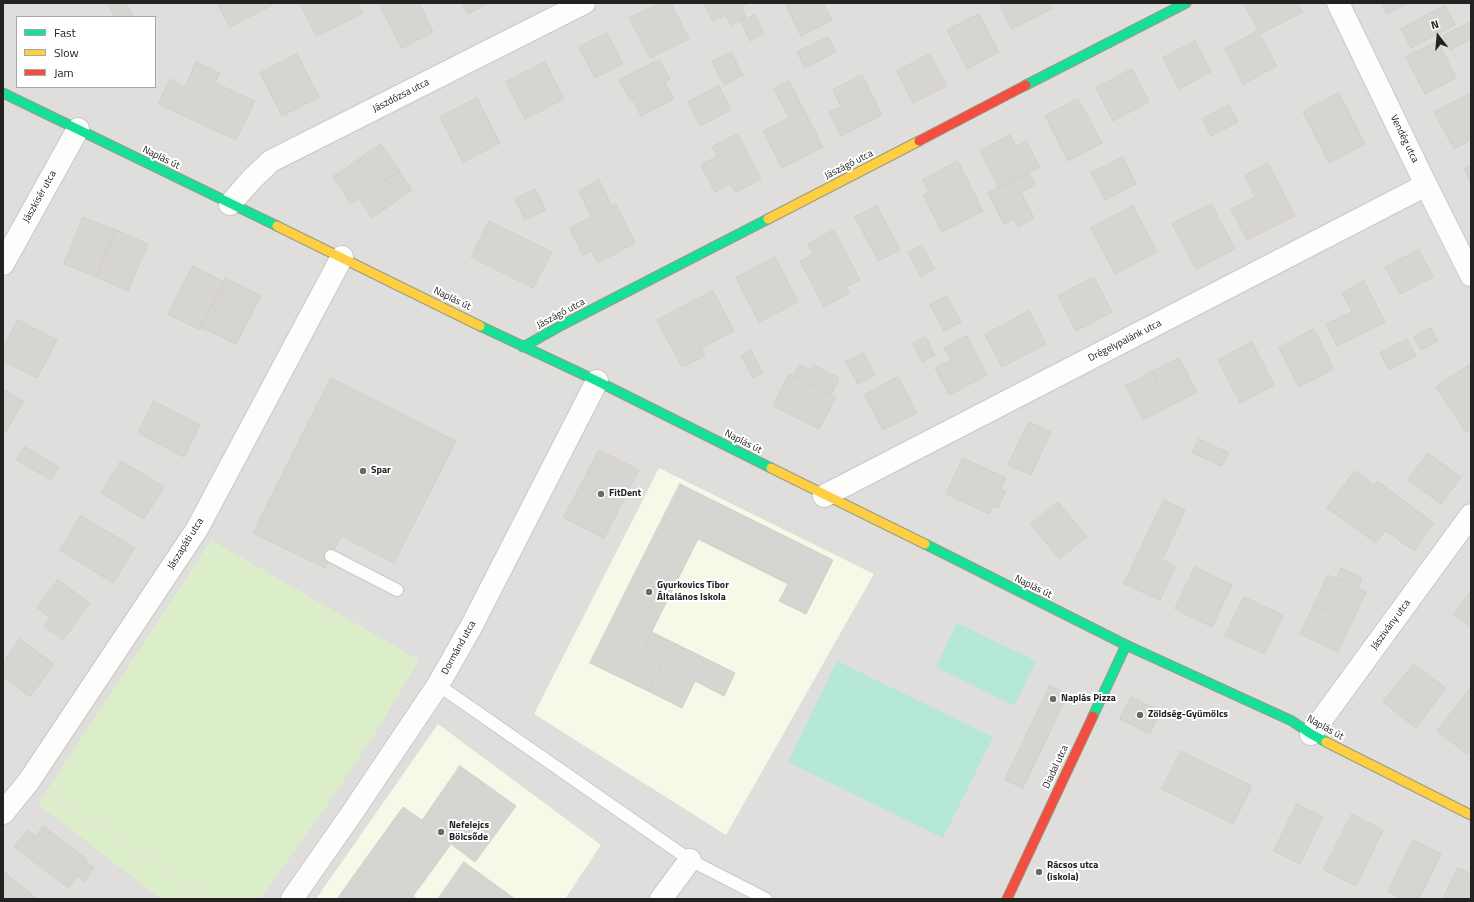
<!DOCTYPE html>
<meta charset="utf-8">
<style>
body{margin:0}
#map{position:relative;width:1474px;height:902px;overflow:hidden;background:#f0efeb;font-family:"Titillium Web",sans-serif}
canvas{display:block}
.frame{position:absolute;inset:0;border:4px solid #222;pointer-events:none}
.legend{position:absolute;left:16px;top:16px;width:140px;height:72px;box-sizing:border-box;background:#fff;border:1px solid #a7a7a7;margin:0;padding:5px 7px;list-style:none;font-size:12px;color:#222}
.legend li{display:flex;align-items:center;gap:8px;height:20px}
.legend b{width:20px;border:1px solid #a7a7a7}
.north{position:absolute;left:1418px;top:16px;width:40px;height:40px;-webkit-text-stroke:3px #fff;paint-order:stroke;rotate:344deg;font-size:11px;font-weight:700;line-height:16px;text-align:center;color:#222}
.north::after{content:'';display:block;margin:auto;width:14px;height:18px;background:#222;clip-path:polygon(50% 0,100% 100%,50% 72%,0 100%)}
</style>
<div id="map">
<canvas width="1474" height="902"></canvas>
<div class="frame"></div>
<ul class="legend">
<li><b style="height:5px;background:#16e098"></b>Fast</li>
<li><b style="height:5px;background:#ffcf43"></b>Slow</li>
<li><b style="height:5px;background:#f24e42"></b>Jam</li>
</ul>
<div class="north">N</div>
</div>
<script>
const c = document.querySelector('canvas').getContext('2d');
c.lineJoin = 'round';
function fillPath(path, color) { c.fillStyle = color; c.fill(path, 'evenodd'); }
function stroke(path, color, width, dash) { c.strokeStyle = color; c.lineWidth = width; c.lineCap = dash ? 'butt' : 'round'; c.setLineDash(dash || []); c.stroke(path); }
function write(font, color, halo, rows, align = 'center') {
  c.font = font + ' "Titillium Web",sans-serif'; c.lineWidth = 4; c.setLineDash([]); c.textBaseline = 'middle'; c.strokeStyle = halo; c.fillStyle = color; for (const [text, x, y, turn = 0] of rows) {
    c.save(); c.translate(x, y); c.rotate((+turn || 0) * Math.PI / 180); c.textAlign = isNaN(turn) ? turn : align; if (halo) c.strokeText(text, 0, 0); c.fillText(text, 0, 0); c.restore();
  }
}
fillPath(new Path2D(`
 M3,3H1471V899H3ZM17,17H155V87H17Z`), '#dfdedc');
fillPath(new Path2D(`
 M659,468L874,574L726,835L534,714Z
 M438,724L601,845L565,899H316Z`), '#f7f8e8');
fillPath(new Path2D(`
 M389,334L553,416L444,631L384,601L468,433L365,381Z`), '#dededc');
fillPath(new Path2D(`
 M211,540L419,660L376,732L324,810L260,899H161L38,804Z`), '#dbeec9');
fillPath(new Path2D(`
 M957,623L1036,661L1014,706L936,667Z
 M837,661L993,737L943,838L788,762Z`), '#b5e8d6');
const building = new Path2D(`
 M108,3H126L134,17H115Z
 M221,3H276L230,27L218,5Z
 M300,3H358L363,13L317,36Z
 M379,3H419L433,32L402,48Z
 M462,3H489L468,14Z
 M660,3H671L689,39L650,58L629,18Z
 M704,3H749L741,7L746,18L731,25L725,15L713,21Z
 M791,3H823L832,20L801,36L786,6Z
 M999,3H1049L1052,9L1012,29Z
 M1246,3H1298L1303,12L1260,34L1244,4Z
 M1381,3H1408L1387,14Z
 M1445,5L1455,25L1411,48L1401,29Z
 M979,14L999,52L967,69L947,30Z
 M755,15L764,33L750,41L741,22Z
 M1471,22V39L1450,50L1443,36Z
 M1258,31L1277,66L1243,84L1225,49Z
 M607,33L623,64L595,78L579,47Z
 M828,37L836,52L805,68L797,52Z
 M1195,41L1211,72L1179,89L1163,58Z
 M1438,41L1456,78L1425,94L1406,57Z
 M731,52L743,75L724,85L712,62Z
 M297,54L319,97L282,116L260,73Z
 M930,54L947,86L913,103L897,71Z
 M659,60L670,79L630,100L619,80Z
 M196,62L220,73L215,83L255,101L236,140L158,104L170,79L185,87Z
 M545,62L564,99L525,119L506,82Z
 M1132,69L1149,102L1113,121L1096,88Z
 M862,75L882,115L841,136L829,112L841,107L833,90Z
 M789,81L823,147L782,168L763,131L789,118L774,89Z
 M665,82L674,99L641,116L632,99Z
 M719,86L731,110L700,126L688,102Z
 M1339,93L1365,144L1329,163L1303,112Z
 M1471,93V140L1454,149L1434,112Z
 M477,98L500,143L463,162L440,117Z
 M1078,99L1102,143L1068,161L1045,116Z
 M1229,105L1238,122L1211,136L1202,119Z
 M738,134L761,179L735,193L731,184L715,192L701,165L717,156L712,147Z
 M1010,135L1016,147L1026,141L1040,167L999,188L980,151Z
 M381,144L400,171L351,204L333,177Z
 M1123,157L1136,184L1105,200L1091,173Z
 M958,161L983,211L942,232L923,195L929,192L923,180Z
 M1268,163L1295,216L1247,240L1231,209L1255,197L1245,176Z
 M1471,166V182L1464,169Z
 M399,171L412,190L372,218L359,199Z
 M1029,172L1035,185L1021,192L1034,218L1018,227L1014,219L1004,224L988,193Z
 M599,180L612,206L616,204L635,243L598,263L591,251L583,255L569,228L591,217L579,191Z
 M535,189L546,210L525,220L515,199Z
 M1211,204L1235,249L1196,269L1172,224Z
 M877,206L900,250L878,261L855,217Z
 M1133,206L1157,252L1115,274L1091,228Z
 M83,217L116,230L96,277L64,264Z
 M489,221L552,252L533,288L471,257Z
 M116,230L148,244L128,291L96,277Z
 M834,230L860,280L846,287L849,293L824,307L800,261L813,254L808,244Z
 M922,246L935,269L921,277L908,252Z
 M1419,250L1433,277L1400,294L1385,267Z
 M775,257L798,302L759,322L736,278Z
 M193,266L224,282L200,330L168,314Z
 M1094,277L1112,312L1076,331L1058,296Z
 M226,278L261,296L236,344L201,327Z
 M1364,281L1385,322L1337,346L1326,324L1352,312L1342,293Z
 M713,291L734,331L701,348L705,356L682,367L657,320Z
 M947,296L961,322L944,331L930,305Z
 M1029,311L1046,344L1002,367L985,335Z
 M18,320L57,340L37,378L3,361V349Z
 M1431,328L1438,341L1421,350L1414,337Z
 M1314,329L1334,369L1299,387L1279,348Z
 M967,336L987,375L949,395L935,368L951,360L944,348Z
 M926,337L935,355L922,362L913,344Z
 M1407,339L1416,356L1389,370L1380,353Z
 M1252,342L1274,385L1240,403L1218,360Z
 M751,350L763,373L753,378L741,356Z
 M864,353L875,375L858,384L846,362Z
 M1179,358L1197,392L1170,406L1152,372Z
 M1471,364V428L1466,432L1436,387Z
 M800,365L811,371L814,365L839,378L831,395L794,376Z
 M1152,372L1170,406L1143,420L1126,386Z
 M789,374L836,397L819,429L773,406Z
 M898,377L917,413L883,430L864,395Z
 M331,378L456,441L394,563L341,536L325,568L253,533Z
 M3,389L24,402L3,435Z
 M154,401L200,425L184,457L138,433Z
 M1029,422L1051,432L1031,475L1008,465Z
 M1199,439L1229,453L1222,466L1192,453Z
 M25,447L59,467L51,480L17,460Z
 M599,450L639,470L604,538L564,518Z
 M1428,453L1461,477L1441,504L1408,480Z
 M963,458L1006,478L1001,489L1006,491L998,508L993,505L989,514L946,494Z
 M121,461L164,487L144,519L101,493Z
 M1355,471L1374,485L1377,481L1434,523L1414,551L1385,530L1376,543L1327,508Z
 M680,484L833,560L806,614L779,601L788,584L698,539L645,645L667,655L648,691L590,663Z
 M1164,500L1185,510L1172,539L1150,529Z
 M1058,502L1087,537L1059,559L1031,524Z
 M81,516L135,548L113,583L60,550Z
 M1150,529L1172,539L1162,560L1176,566L1160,600L1124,584Z
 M1195,567L1232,585L1212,627L1175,609Z
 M1341,568L1362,578L1358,588L1337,579Z
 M1328,575L1366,592L1352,622L1314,605Z
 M58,580L90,603L63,640L44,626L50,618L37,608Z
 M1470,593L1471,594V627L1454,614Z
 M1244,597L1283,615L1265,654L1225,636Z
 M1314,605L1352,622L1338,652L1300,634Z
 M652,632L735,673L724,696L695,681L682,708L648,691L667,655L645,645Z
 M20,639L54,664L30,697L3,677V663Z
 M1414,664L1446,688L1416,728L1383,702Z
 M1050,686L1068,694L1023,788L1005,780Z
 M1471,688V750L1467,754L1437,731Z
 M1131,697L1160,711L1150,734L1120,719Z
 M1181,751L1252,786L1233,824L1162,789Z
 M460,766L516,806L475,862L451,844L413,896L417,899H337L403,807L422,820Z
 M1297,804L1323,817L1300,864L1274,851Z
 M1352,814L1383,830L1356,886L1324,870Z
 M43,826L87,859L85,861L94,868L84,882L77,876L68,888L14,847L27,830L36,836Z
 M1413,840L1441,854L1419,899H1403L1388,892Z
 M464,862L515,899H438Z
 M1458,868L1471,874V899H1443Z
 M3,871L37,899H3Z`);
fillPath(building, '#d7d5d1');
stroke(building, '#d3d0cc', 1);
const lane = new Path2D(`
 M331,556L397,590
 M438,685L690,860L766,899`);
const street = new Path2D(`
 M1338,3L1426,185L1471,275
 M230,204L252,179L271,161L584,3
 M3,264L78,129
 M824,496L1426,185
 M1311,734L1471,515
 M3,813L29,781L197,529L342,257
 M292,899L350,816L438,685L471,627L597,381
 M661,899L690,860`);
const fast = new Path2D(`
 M1026,85L1186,3
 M3,93L277,226
 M480,326L597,381L771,468
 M523,347L562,325L768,219
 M925,544L1126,645L1292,721L1311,734L1326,742
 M1093,716L1126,645`);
const slow = new Path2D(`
 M768,219L919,141
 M277,226L480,326
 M771,468L925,544
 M1326,742L1471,815`);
const jam = new Path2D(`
 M919,141L1026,85
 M1007,899L1093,716`);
stroke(lane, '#c9c8c7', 14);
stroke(street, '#c9c8c7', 24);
stroke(fast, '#979b81', 11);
stroke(slow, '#979b81', 11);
stroke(jam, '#979b81', 11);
stroke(new Path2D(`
 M49,794L209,899`), '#eddedb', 2.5, [2, 2]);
stroke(lane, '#fdfdfc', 12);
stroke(street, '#fdfdfc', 22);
stroke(fast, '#16e098', 9);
stroke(slow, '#ffcf43', 9);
stroke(jam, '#f24e42', 9);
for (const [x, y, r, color] of [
 [363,471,4,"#6a6a68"],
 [601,494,4,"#6a6a68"],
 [649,592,4,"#6a6a68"],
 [1053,699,4,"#6a6a68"],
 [1140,715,4,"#6a6a68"],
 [441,832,4,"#6a6a68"],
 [1039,872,4,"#6a6a68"]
]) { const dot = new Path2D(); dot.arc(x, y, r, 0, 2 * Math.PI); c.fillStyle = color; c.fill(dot); stroke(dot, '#fff', 1.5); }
write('10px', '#222', '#fff', [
 ["Jászdózsa utca",401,96,-27],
 ["Vendég utca",1404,139,64],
 ["Naplás út",161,158,26],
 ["Jászágó utca",849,165,-27],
 ["Jászkisér utca",40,197,-61],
 ["Naplás út",452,299,26],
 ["Jászágó utca",561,314,-28],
 ["Drégelypalánk utca",1125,341,-27],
 ["Naplás út",743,442,27],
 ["Jászapáti utca",186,544,-58],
 ["Naplás út",1033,587,26],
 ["Jászivány utca",1391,625,-54],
 ["Dormánd utca",459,648,-61],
 ["Naplás út",1325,728,29],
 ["Diadal utca",1056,767,-65]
]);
write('bold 10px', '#222', '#fff', [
 ["Spar",371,471],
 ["FitDent",609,494],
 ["Gyurkovics Tibor",657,586],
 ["Általános Iskola",657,598],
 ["Naplás Pizza",1061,699],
 ["Zöldség-Gyümölcs",1148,715],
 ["Nefelejcs",449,826],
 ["Bölcsőde",449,838],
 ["Rácsos utca",1047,866],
 ["(iskola)",1047,878]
], 'left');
</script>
